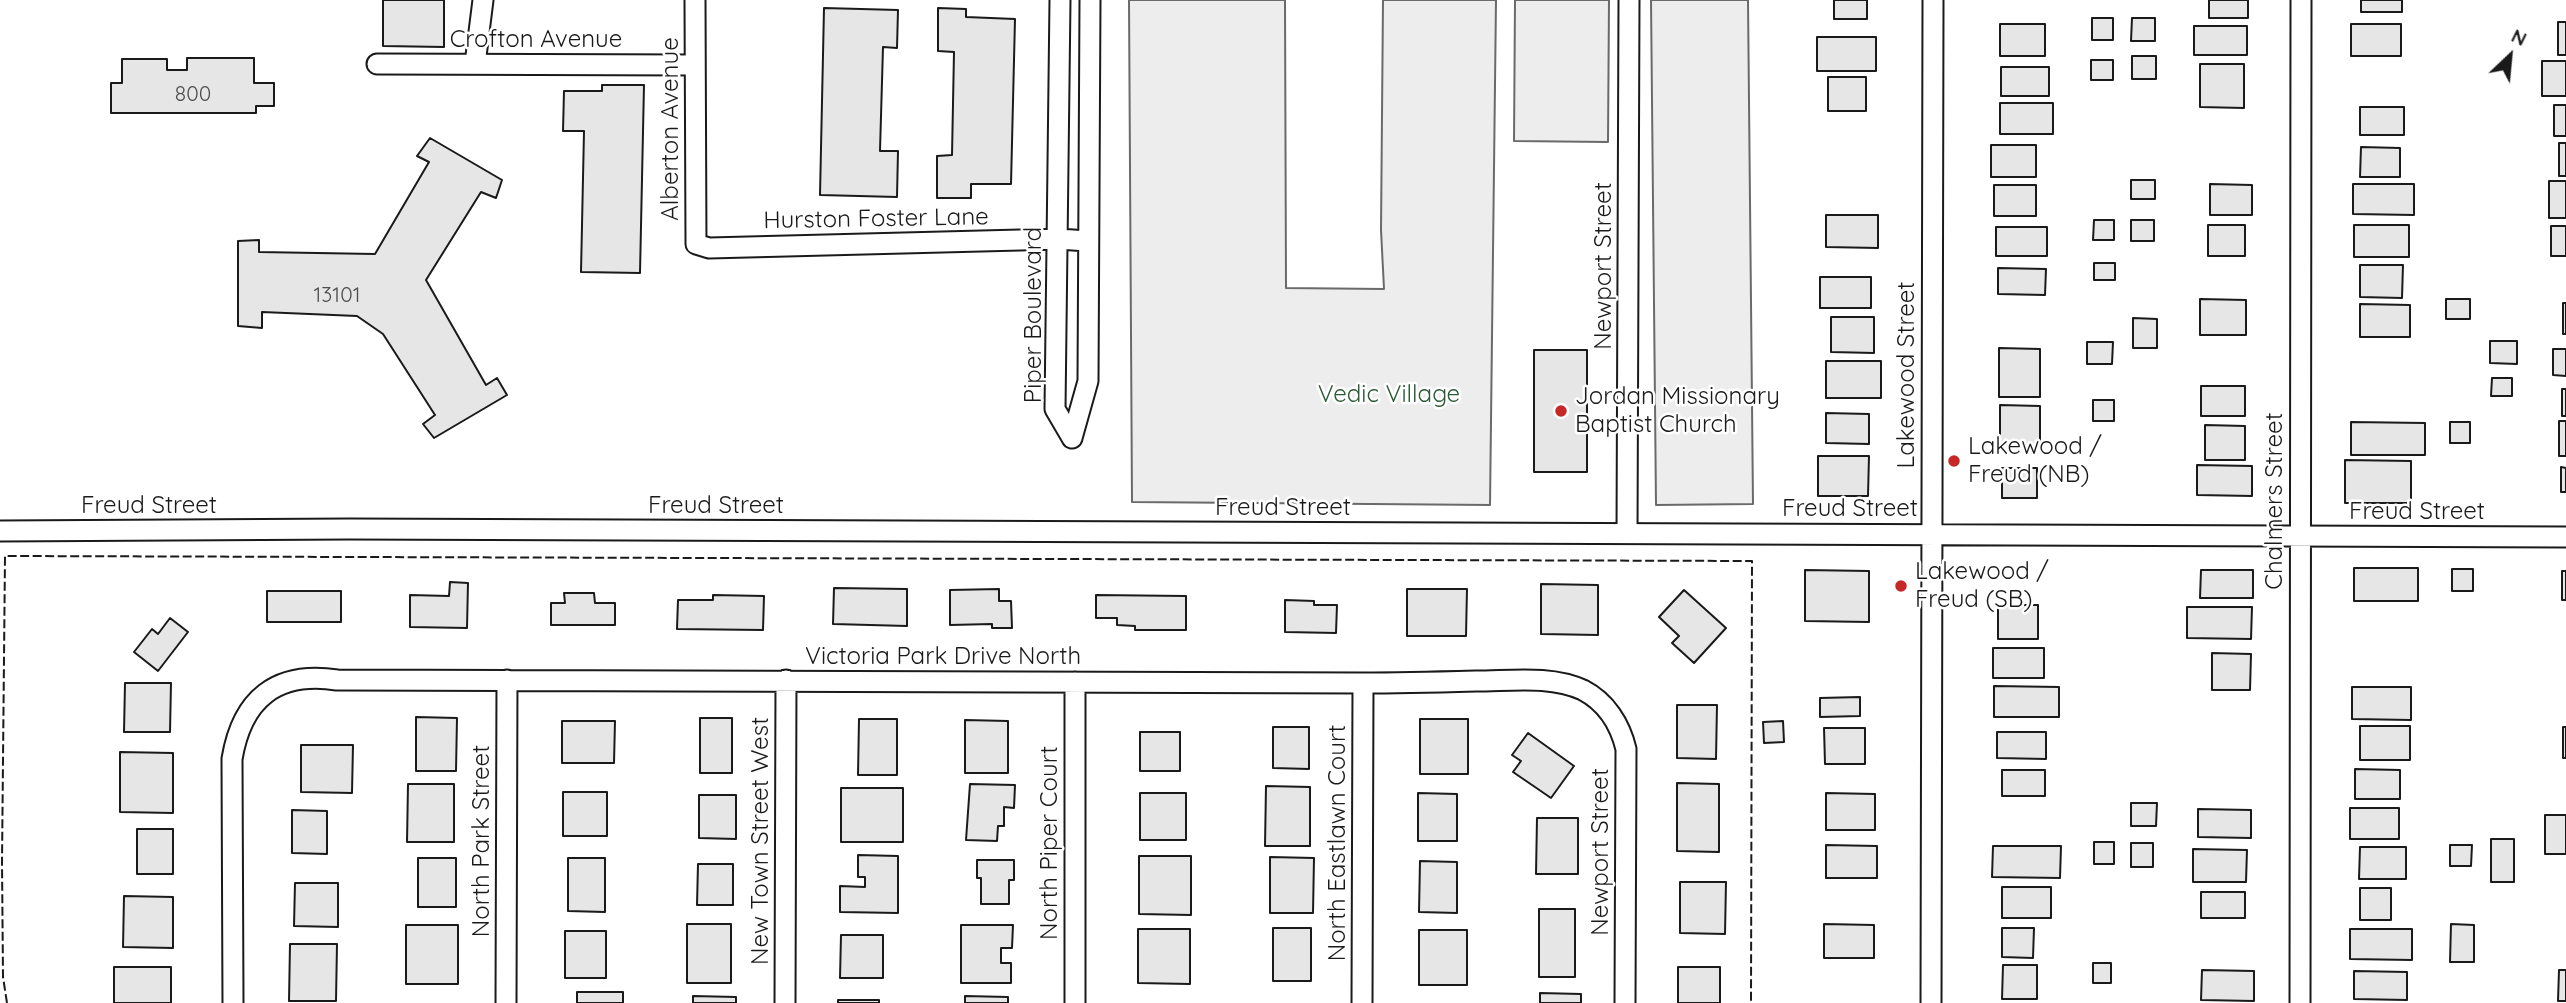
<!DOCTYPE html>
<style>
body{margin:0}
#map{position:relative;width:2566px;height:1003px;overflow:hidden;background:#fff;font-family:Quicksand,sans-serif}
canvas{display:block}
.north{position:absolute;left:2475px;top:21px;width:70px;height:70px;-webkit-text-stroke:5px #fff;paint-order:stroke;rotate:26deg;font-size:19px;font-weight:700;line-height:28px;text-align:center;color:#1a1a1a}
.north::after{content:'';display:block;margin:auto;width:24px;height:32px;background:#1a1a1a;clip-path:polygon(50% 0,100% 100%,50% 72%,0 100%)}
</style>
<div id="map">
<canvas width="2566" height="1003"></canvas>
<div class="north">N</div>
</div>
<script>
const c = document.querySelector('canvas').getContext('2d');
c.lineJoin = 'round';
function fillPath(path, color) { c.fillStyle = color; c.fill(path, 'evenodd'); }
function stroke(path, color, width, dash) { c.strokeStyle = color; c.lineWidth = width; c.lineCap = dash ? 'butt' : 'round'; c.setLineDash(dash || []); c.stroke(path); }
function write(font, color, halo, rows, align = 'center') {
  c.font = font + ' Quicksand,sans-serif'; c.lineWidth = 5; c.setLineDash([]); c.textBaseline = 'middle'; c.strokeStyle = halo; c.fillStyle = color; for (const [text, x, y, turn = 0] of rows) {
    c.save(); c.translate(x, y); c.rotate((+turn || 0) * Math.PI / 180); c.textAlign = isNaN(turn) ? turn : align; if (halo) c.strokeText(text, 0, 0); c.fillText(text, 0, 0); c.restore();
  }
}
const green = new Path2D(`
 M1129,0H1285L1286,288L1384,289L1381,230L1383,0H1496L1490,505L1132,502Z
 M1515,0H1609L1608,142L1514,141Z
 M1651,0H1748L1753,504L1656,505Z`);
fillPath(green, '#ededed');
stroke(green, '#6a6a6a', 2);
const building = new Path2D(`
 M383,0H444V47L383,46Z
 M1834,0H1867V19H1834Z
 M2209,0H2248V18H2209Z
 M2361,0H2402V12H2361Z
 M824,8L898,10L897,48L883,47L880,151H898L897,197L820,195Z
 M938,8L966,9V17L1015,19L1011,184H971V198H937V156L952,155L954,52L938,51Z
 M2092,18H2113V40H2092Z
 M2132,18H2155V41H2131Z
 M2558,22H2566V55H2558Z
 M2000,24H2045V56H2000Z
 M2351,24H2401V56H2351Z
 M2194,26H2247V55H2194Z
 M1817,37H1876V71H1817Z
 M2132,56H2156V79H2132Z
 M187,58H254V83H274V106H256V113H111V83H122V59H167V70H187Z
 M2091,60H2113V80H2091Z
 M2542,61H2566V96H2542Z
 M2200,64H2244V108L2200,107Z
 M2001,67H2049V96H2001Z
 M1828,77H1866V111H1828Z
 M602,85H644L640,273L581,272L584,131H563L564,91H602Z
 M2000,103H2053V134H2000Z
 M2554,105H2566V136H2554Z
 M2360,107H2404V135H2360Z
 M430,138L502,180L496,198L481,192L426,280L486,385L497,378L507,395L434,438L423,424L435,415L383,334L357,316L262,312V328L238,326V241L259,240V252L375,254L429,162L417,156Z
 M2559,143H2566V176H2559Z
 M1991,145H2036V177H1991Z
 M2361,147L2400,148V177H2360Z
 M2131,180H2155V199H2131Z
 M2549,181H2566V218H2549Z
 M2210,184L2252,185V215H2210Z
 M2353,184H2414V215L2353,214Z
 M1994,185H2036V216H1994Z
 M1826,215H1878V248L1826,247Z
 M2094,220H2114V240H2093Z
 M2131,220H2154V241H2131Z
 M2208,225H2245V256H2208Z
 M2354,225H2409V257H2354Z
 M2551,226H2566V256H2551Z
 M1996,227H2047V256H1996Z
 M2094,263H2115V280H2094Z
 M2360,265H2403L2402,298L2360,297Z
 M1998,268L2046,269L2045,295L1998,294Z
 M1820,277H1871V308H1820Z
 M2200,299L2246,300V335H2200Z
 M2446,299H2470V319H2446Z
 M2563,303H2566V334H2563Z
 M2360,304L2410,305V337H2360Z
 M1831,317H1874V353L1831,352Z
 M2133,318L2157,319V348H2133Z
 M2490,341H2517V364L2490,363Z
 M2087,342H2113L2112,364H2087Z
 M1999,348L2040,349V397H1999Z
 M2553,349H2566V376L2553,375Z
 M1534,350H1587V472H1534Z
 M1826,361H1881V398H1826Z
 M2492,378H2512V396H2491Z
 M2201,386H2245V416H2201Z
 M2562,389H2566V416H2562Z
 M2093,400H2114V421H2093Z
 M2000,405L2040,406V445H2000Z
 M1826,413L1869,414V444L1826,443Z
 M2559,421H2566V456H2559Z
 M2351,422L2425,423V455H2351Z
 M2450,422H2470V443H2450Z
 M2205,425L2245,426V460H2205Z
 M1818,456H1869L1868,496H1818Z
 M2345,460L2411,461V503H2345Z
 M2197,465L2252,466V496L2197,495Z
 M2561,467L2566,468V492H2561Z
 M2002,468H2037V498H2002Z
 M2354,568H2418V601H2354Z
 M2452,569H2473V591H2452Z
 M1805,570L1869,571V622L1805,621Z
 M2201,570H2253V598H2200Z
 M2562,571H2566V600H2562Z
 M450,582L468,583L467,628L410,627V595L449,596Z
 M1541,584L1598,585V635L1541,634Z
 M834,588L907,589V626L833,624Z
 M999,589V601H1011L1012,628H992V624L950,625V590Z
 M1407,589H1467L1466,636H1407Z
 M1684,590L1726,628L1694,663L1672,643L1679,636L1659,617Z
 M267,591H341V622H267Z
 M564,593H594L595,603H615V625H551V603H565Z
 M713,595L764,596L763,630L677,629L678,600H713Z
 M1096,595L1186,596V630H1135V626L1117,625V618H1096Z
 M1285,600L1314,601V605H1337L1336,633L1285,632Z
 M1998,605H2038V639H1998Z
 M2187,607H2252L2251,639L2187,638Z
 M170,618L188,632L158,671L134,652L152,629L158,634Z
 M1993,648H2044V678H1993Z
 M2212,653L2251,654L2250,690H2212Z
 M125,683H171L170,732H124Z
 M1994,686L2059,687V717H1994Z
 M2352,687H2411V720L2352,719Z
 M1860,697V716L1820,717V698Z
 M1677,705H1717L1716,759L1677,758Z
 M416,717L457,718L456,771H416Z
 M700,718H732V773H700Z
 M859,719H897V775H858Z
 M1420,719H1468V774H1420Z
 M965,720L1008,721V773H965Z
 M562,721H615L614,763H562Z
 M1783,721L1784,742L1764,743L1763,722Z
 M2360,726H2410V760H2360Z
 M1273,727H1309V769L1273,768Z
 M2563,727H2566V758H2563Z
 M1824,728H1865V764H1825Z
 M1140,732H1180V771H1140Z
 M1997,732H2046V759L1997,758Z
 M1528,733L1574,766L1551,798L1513,772L1521,761L1512,755Z
 M301,745H353L352,793L301,792Z
 M120,752L173,753V813L120,812Z
 M2355,769L2400,770V799H2355Z
 M2002,770H2045V796H2002Z
 M1677,783L1719,784V852L1677,851Z
 M408,784H454V842H407Z
 M970,784L1015,785L1014,808L1004,807V826H998L997,841L966,840Z
 M1266,786L1310,787V846H1265Z
 M841,788H903V842H841Z
 M563,792H607V836H563Z
 M1140,793H1186V840H1140Z
 M1418,793L1457,794V841H1418Z
 M1826,793L1875,794V830H1826Z
 M699,795H736V839L699,838Z
 M2131,803H2157L2156,826H2131Z
 M2350,808H2399V839H2350Z
 M2198,809L2251,810V838L2198,837Z
 M292,810L327,811V854L292,853Z
 M2545,815H2566V854H2545Z
 M1537,818H1578V874H1536Z
 M137,829H173V874H137Z
 M2491,839H2514V882H2491Z
 M2094,842H2114V864H2094Z
 M2131,843H2153V867H2131Z
 M1826,845L1877,846V878H1826Z
 M2450,845H2472L2471,866H2450Z
 M1993,846H2061L2060,878L1992,877Z
 M2360,847H2406V879H2359Z
 M2193,849L2247,850L2246,882H2193Z
 M858,855L898,856V913L840,912V886L865,887V877H858Z
 M1139,856H1191V915L1139,914Z
 M1270,857L1314,858L1313,913H1270Z
 M418,858H456V907H418Z
 M568,858H605V912L568,911Z
 M977,860H1014V880H1009V904H981V878H977Z
 M1420,861L1457,862V913L1419,912Z
 M698,864H733V905H697Z
 M1680,882H1726L1725,934L1680,933Z
 M295,883H338V927L294,926Z
 M2002,887H2051V918H2002Z
 M2360,888H2391V920H2360Z
 M2201,892H2245V918H2201Z
 M124,896L173,897V948L123,947Z
 M1539,909H1575V977H1539Z
 M687,924H731V983H687Z
 M1824,924L1874,925V958H1824Z
 M2451,924L2474,925V962H2450Z
 M406,925H458V984H406Z
 M961,925H1013L1012,948H1001V963H1011V983H961Z
 M1273,928H1311V981H1273Z
 M2002,928H2034L2033,958L2002,957Z
 M1138,929H1190V984L1138,983Z
 M2350,929H2412V960L2350,959Z
 M1419,930H1467V985H1419Z
 M565,931H606V978H565Z
 M841,935H883V978H840Z
 M290,944H337L336,1001H289Z
 M2093,963H2111V983H2093Z
 M2003,965H2037V999H2002Z
 M114,967H171V1003H114Z
 M1678,967H1720V1003H1678Z
 M2202,970L2254,971V1001L2201,1000Z
 M2559,970H2566V1001H2558Z
 M2354,971L2407,972V1000L2354,999Z
 M577,992H623V1003H577Z
 M1540,993L1581,994V1003H1540Z
 M693,996L736,997V1003H693Z
 M965,996L1008,997V1003H965Z
 M838,1000H879V1003H838Z`);
fillPath(building, '#e6e6e6');
stroke(building, '#1a1a1a', 2);
const street = new Path2D(`
 M695,0L696,244L709,248L1059,239L1087,241
 M1060,0L1055,409L1072,438
 M377,64L695,65
 M475,64L483,0
 M1072,438L1088,381L1090,0
 M0,531L349,529L2566,537
 M1627,533L1629,0
 M1075,682V1003
 M233,1003L232,759C242,699 276,671 337,680L1363,683C1401,683 1439,682 1476,681C1510,681 1551,675 1583,690C1606,702 1620,724 1626,749L1625,1003
 M506,1003L507,680
 M785,1003L786,680
 M1362,1003L1363,683
 M1931,1003L1933,0
 M2300,1003L2301,0`);
stroke(street, '#1a1a1a', 23);
stroke(street, '#fff', 19);
stroke(new Path2D(`
 M7,1003L3,977L2,863L5,556L1752,561L1751,1003`), '#1a1a1a', 2, [9, 3.5]);
for (const [x, y, r, color] of [
 [1561,411,7,"#c62828"],
 [1954,461,7,"#c62828"],
 [1901,586,7,"#c62828"]
]) { const dot = new Path2D(); dot.arc(x, y, r, 0, 2 * Math.PI); c.fillStyle = color; c.fill(dot); stroke(dot, '#fff', 2.5); }
write('21px', '#4d4d4d', null, [
 ["800",193,95],
 ["13101",337,296]
]);
write('24px', '#1a1a1a', '#fff', [
 ["Crofton Avenue",536,40],
 ["Alberton Avenue",671,129,-90],
 ["Hurston Foster Lane",876,219,-1],
 ["Newport Street",1604,266,-90],
 ["Piper Boulevard",1034,315,-90],
 ["Lakewood Street",1907,375,-90],
 ["Chalmers Street",2275,501,-90],
 ["Freud Street",149,506],
 ["Freud Street",716,506],
 ["Freud Street",1283,508],
 ["Freud Street",1850,509],
 ["Freud Street",2417,512],
 ["Victoria Park Drive North",943,657],
 ["North Park Street",482,841,-90],
 ["New Town Street West",761,841,-90],
 ["North Piper Court",1050,843,-90],
 ["North Eastlawn Court",1338,843,-90],
 ["Newport Street",1601,852,-90]
]);
write('24px', '#2b5a34', '#fff', [
 ["Vedic Village",1389,395]
]);
write('24px', '#1a1a1a', '#fff', [
 ["Jordan Missionary",1575,397],
 ["Baptist Church",1575,425],
 ["Lakewood /",1968,447],
 ["Freud (NB)",1968,475],
 ["Lakewood /",1915,572],
 ["Freud (SB)",1915,600]
], 'left');
</script>
